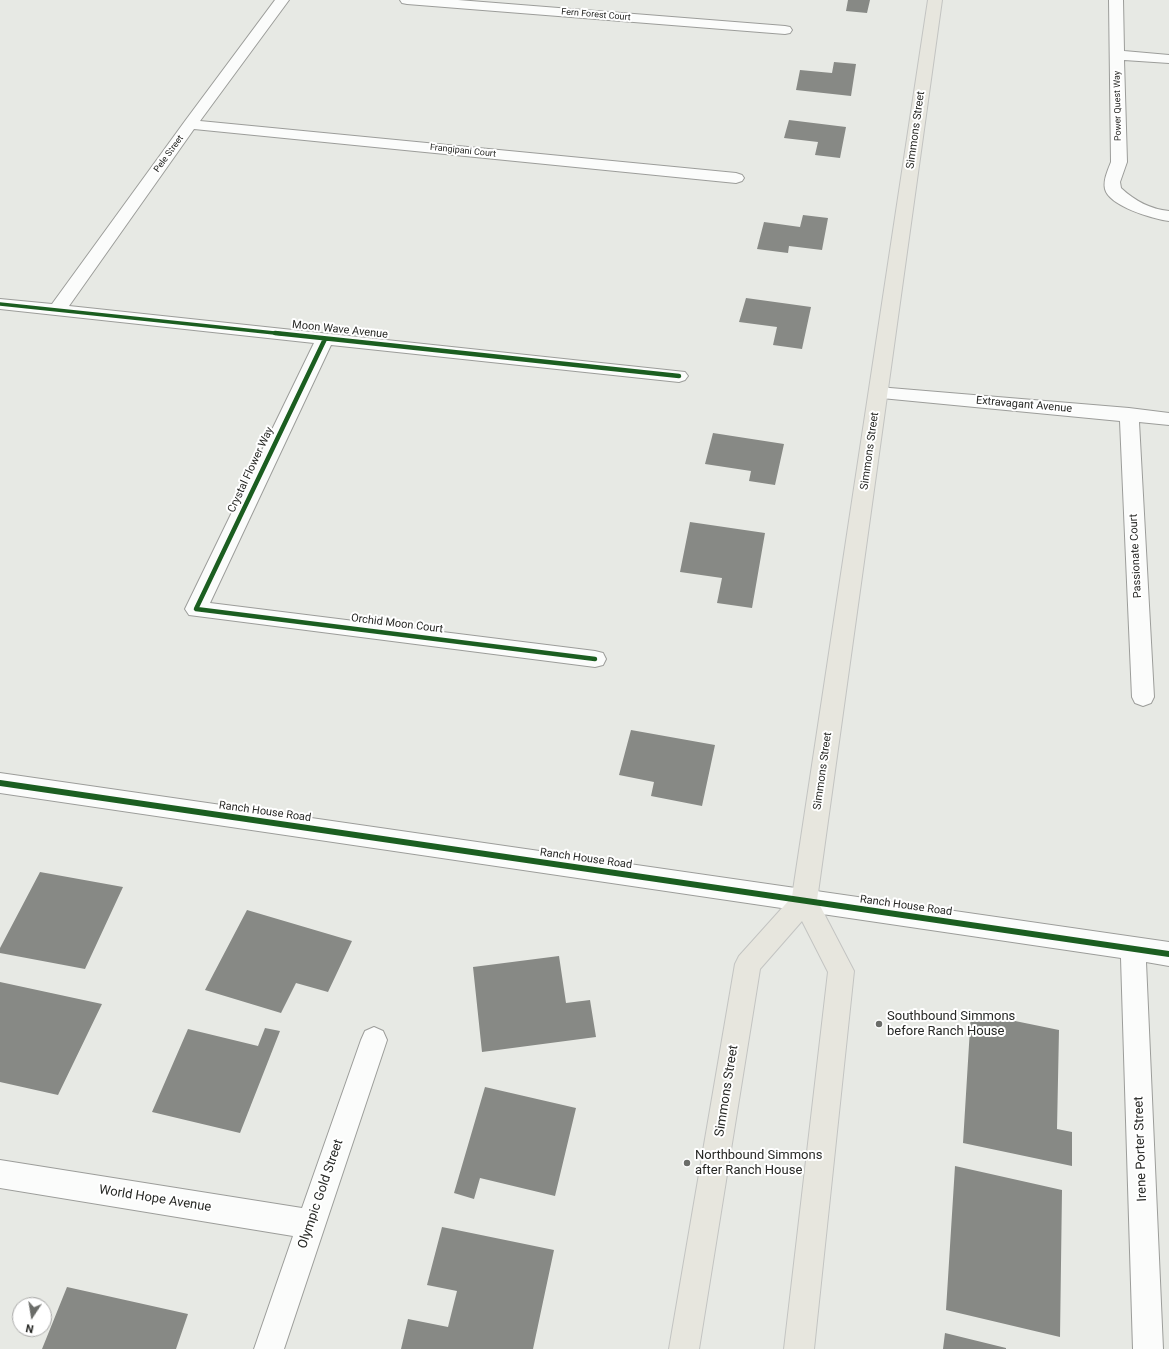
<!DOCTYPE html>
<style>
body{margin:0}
#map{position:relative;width:1169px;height:1349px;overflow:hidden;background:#e7e9e4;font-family:Roboto,sans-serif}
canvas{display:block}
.north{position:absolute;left:12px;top:1297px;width:40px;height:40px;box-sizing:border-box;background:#fff;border:1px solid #a9a9a8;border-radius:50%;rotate:192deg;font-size:11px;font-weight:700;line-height:16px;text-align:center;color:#272825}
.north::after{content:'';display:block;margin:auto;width:14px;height:18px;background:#6a6c68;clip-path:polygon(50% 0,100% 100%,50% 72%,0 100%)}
</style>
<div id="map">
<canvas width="1169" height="1349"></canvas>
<div class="north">N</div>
</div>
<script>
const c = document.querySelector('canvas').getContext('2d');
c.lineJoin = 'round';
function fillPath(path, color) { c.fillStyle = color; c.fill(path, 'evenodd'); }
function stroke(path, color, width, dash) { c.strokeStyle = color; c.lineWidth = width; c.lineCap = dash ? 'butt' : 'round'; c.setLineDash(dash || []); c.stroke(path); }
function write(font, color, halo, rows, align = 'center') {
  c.font = font + ' Roboto,sans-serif'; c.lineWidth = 4; c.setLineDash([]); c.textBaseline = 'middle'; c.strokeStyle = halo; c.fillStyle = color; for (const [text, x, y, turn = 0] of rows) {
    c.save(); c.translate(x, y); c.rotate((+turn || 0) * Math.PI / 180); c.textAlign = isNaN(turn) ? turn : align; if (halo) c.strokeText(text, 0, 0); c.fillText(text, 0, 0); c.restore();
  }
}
fillPath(new Path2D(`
 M848,0H870L867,13L846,11Z
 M834,62L856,64L851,96L796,90L800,70L832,73Z
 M789,120L846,127L840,158L815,155L818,142L784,138Z
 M803,215L828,218L822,250L789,246L788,253L757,249L764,222L800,227Z
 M746,298L811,307L802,349L773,345L777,327L739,322Z
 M713,433L784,444L775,485L749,481L751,471L705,464Z
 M690,522L765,533L752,608L717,603L722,578L680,572Z
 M631,730L715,745L702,806L651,796L654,782L619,775Z
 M40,872L123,887L85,969L0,953V948Z
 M247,910L352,941L328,992L296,983L281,1013L205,990Z
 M559,956L566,1003L590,1000L596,1037L482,1052L473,967Z
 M0,982L102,1004L58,1095L0,1082Z
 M971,1012L1059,1030L1057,1129L1072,1132V1166L963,1143Z
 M265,1028L280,1031L240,1133L152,1112L188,1029L258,1046Z
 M485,1087L576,1108L555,1196L480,1178L474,1199L454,1193Z
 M955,1166L1062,1190L1060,1337L946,1310Z
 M442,1227L554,1250L533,1349H401L408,1319L448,1327L457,1291L427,1285Z
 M67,1287L188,1314L176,1349H42Z
 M945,1333L1006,1348V1349H943Z`), '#878985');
const minor = new Path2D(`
 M275,0H289L200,121L736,173L742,175L744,178L742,181L736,183L194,129L69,306L685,372L688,376L685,380L679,382L331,345L210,603L595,651L603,653L606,659L603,665L595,667L189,615L185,609L314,343L0,309V299L52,304L185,121Z
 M400,0H458L785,26L790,27L792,30L790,33L785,34L407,4L402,3Z
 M1109,0H1123L1124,51L1169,55V63L1124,60L1127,162L1120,182L1121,188C1135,201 1150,209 1169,211V221C1153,219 1109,206 1105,189C1103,180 1108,170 1111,162Z
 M878,387L1129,408L1169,413V425L1139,422L1154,697L1151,703L1143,706L1135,703L1132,697L1120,421L871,397L869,393L871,389Z
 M0,773L1169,942V966L1146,962L1163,1349H1133L1121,958L0,793Z
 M374,1027L383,1031L387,1040L284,1349H254L293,1236L0,1188V1160L302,1208L361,1040L365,1031Z`);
const major = new Path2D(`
 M928,0H942L817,900L854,971L814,1349H784L828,972L802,921L760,969L699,1349H669L735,964L739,956L792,897Z`);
stroke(minor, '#9c9d9a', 2);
stroke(major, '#c3c4c2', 2);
fillPath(minor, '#fbfcfb');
fillPath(major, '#e7e6de');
stroke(new Path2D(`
 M0,304L284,334`), '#1b5e20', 3.5);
stroke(new Path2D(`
 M275,333L679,376
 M325,339L196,609L595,659`), '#1b5e20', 4.5);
stroke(new Path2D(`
 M0,783L1169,954`), '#1b5e20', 6);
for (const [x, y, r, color] of [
 [879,1024,4,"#6a6c68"],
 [687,1163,4,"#6a6c68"]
]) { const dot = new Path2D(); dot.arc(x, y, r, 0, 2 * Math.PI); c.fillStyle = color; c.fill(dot); stroke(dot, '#fff', 1.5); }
write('9px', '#272825', '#fff', [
 ["Fern Forest Court",596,15,5],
 ["Power Quest Way",1118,106,-91],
 ["Frangipani Court",463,151,6],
 ["Pele Street",169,154,-54]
]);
write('11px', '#272825', '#fff', [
 ["Simmons Street",916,130,-82],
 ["Moon Wave Avenue",340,330,6],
 ["Extravagant Avenue",1024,405,5],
 ["Simmons Street",870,451,-82],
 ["Crystal Flower Way",251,470,-65],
 ["Passionate Court",1136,556,-93],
 ["Orchid Moon Court",397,624,7],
 ["Simmons Street",823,771,-82],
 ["Ranch House Road",265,812,8],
 ["Ranch House Road",586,859,8],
 ["Ranch House Road",906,906,8]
]);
write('13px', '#272825', '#fff', [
 ["Southbound Simmons",887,1017],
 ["before Ranch House",887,1032],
 ["Northbound Simmons",695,1156],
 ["after Ranch House",695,1171]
], 'left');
write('13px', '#272825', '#fff', [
 ["Simmons Street",727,1091,-81],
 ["Irene Porter Street",1141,1149,-92],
 ["Olympic Gold Street",321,1194,-71],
 ["World Hope Avenue",155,1199,9]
]);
</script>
